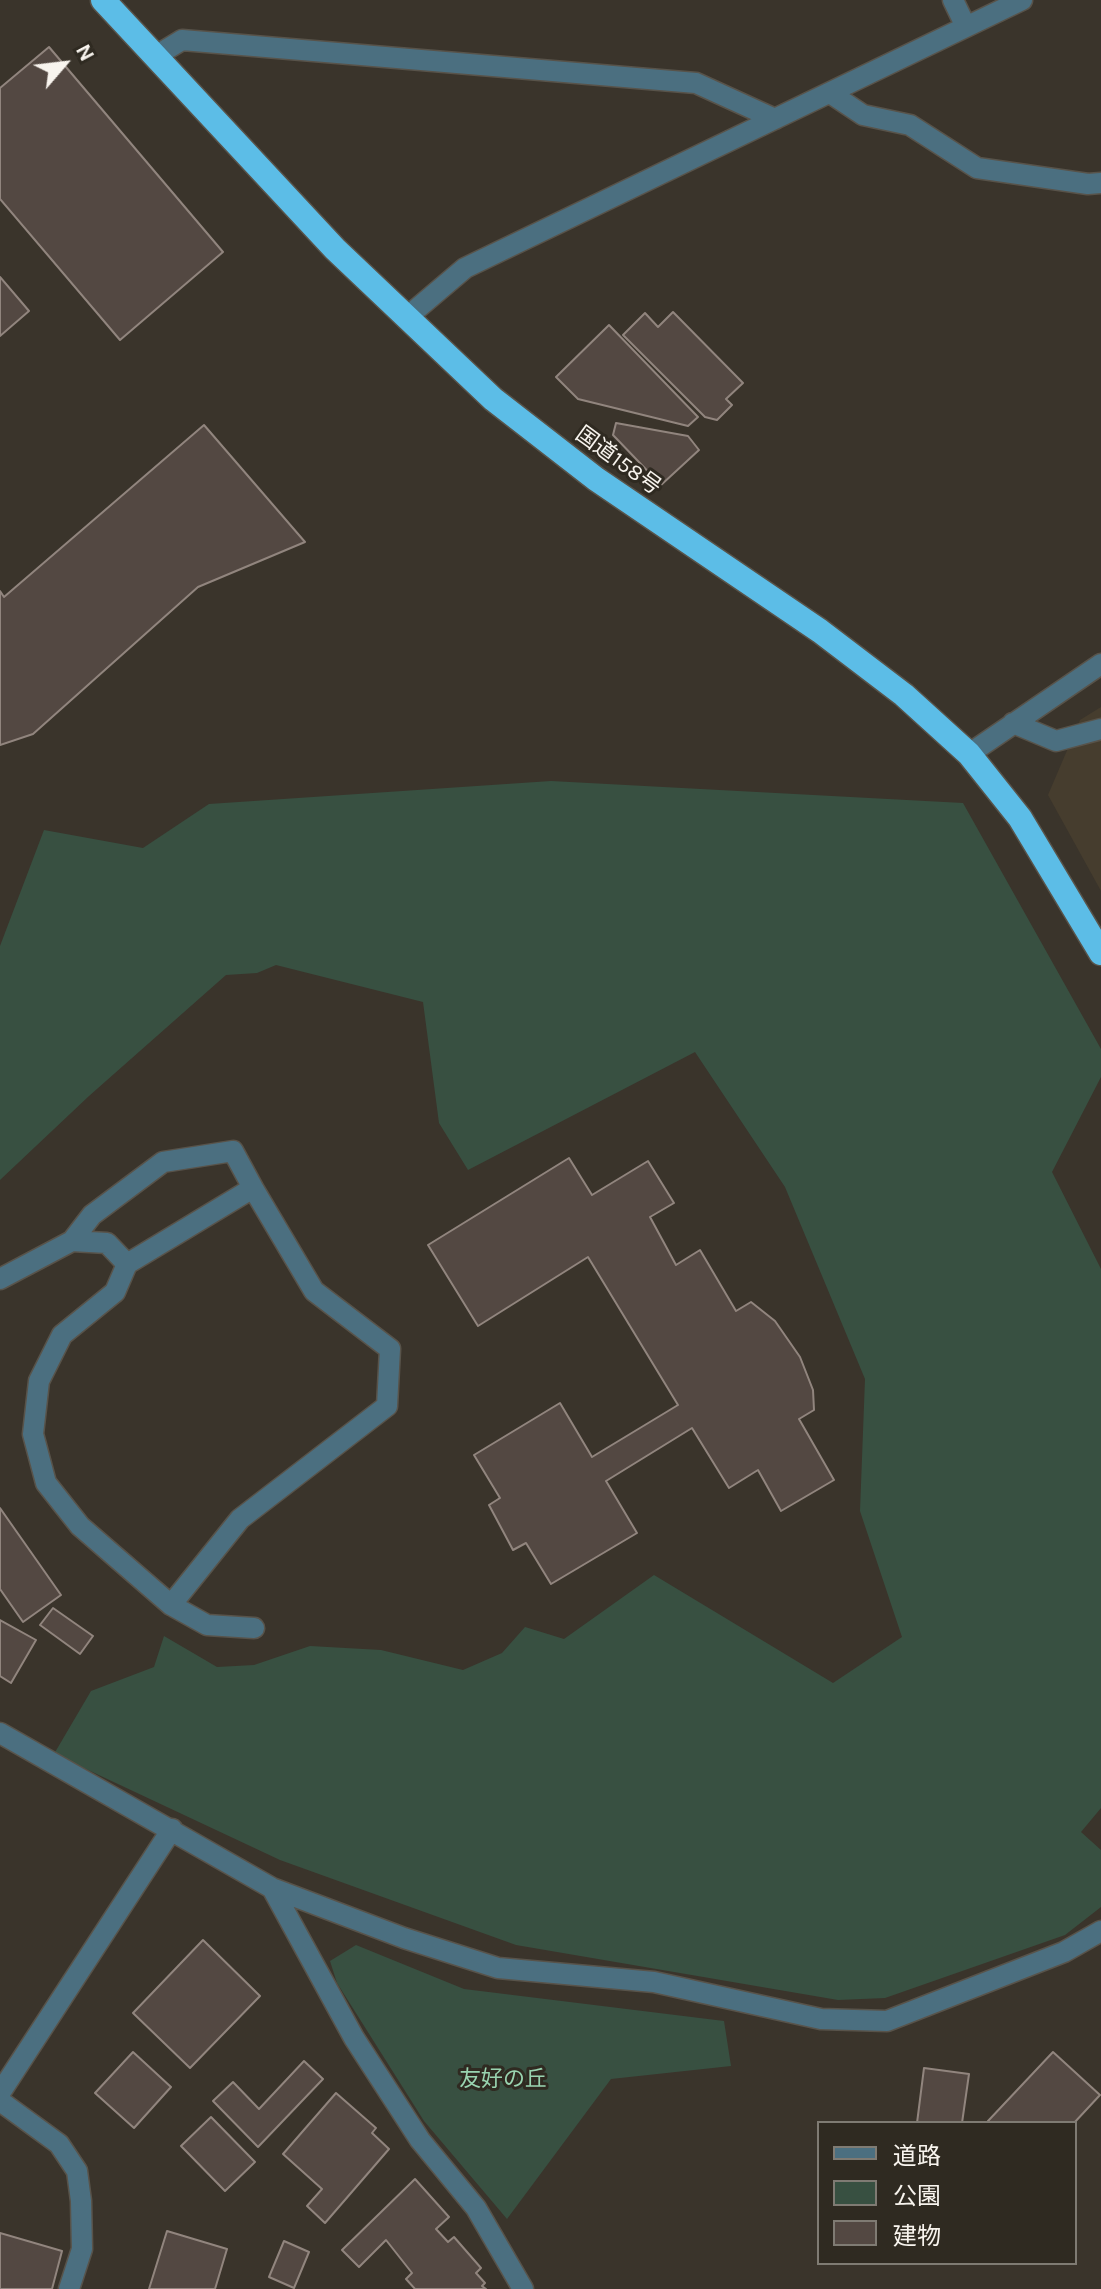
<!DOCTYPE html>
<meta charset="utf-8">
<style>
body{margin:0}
#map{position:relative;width:1101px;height:2289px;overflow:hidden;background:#3a342b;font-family:Karla,"Noto Sans JP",sans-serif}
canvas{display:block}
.legend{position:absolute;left:817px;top:2121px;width:260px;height:144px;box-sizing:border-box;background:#2f2a21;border:2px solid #7f7b73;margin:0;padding:10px 14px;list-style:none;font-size:24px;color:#f8f4ee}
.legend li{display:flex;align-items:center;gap:16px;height:40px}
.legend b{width:40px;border:2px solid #7f7b73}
.north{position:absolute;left:24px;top:24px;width:80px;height:80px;-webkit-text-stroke:6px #2f2a21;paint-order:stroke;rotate:62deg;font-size:22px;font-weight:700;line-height:32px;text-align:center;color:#f8f4ee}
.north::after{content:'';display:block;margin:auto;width:28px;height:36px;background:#f8f4ee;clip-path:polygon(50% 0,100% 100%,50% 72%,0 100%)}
</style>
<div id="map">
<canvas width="1101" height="2289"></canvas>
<ul class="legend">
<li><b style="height:10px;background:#4b6f80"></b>道路</li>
<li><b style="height:22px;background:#385041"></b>公園</li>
<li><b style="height:22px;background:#534842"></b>建物</li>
</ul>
<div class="north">N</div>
</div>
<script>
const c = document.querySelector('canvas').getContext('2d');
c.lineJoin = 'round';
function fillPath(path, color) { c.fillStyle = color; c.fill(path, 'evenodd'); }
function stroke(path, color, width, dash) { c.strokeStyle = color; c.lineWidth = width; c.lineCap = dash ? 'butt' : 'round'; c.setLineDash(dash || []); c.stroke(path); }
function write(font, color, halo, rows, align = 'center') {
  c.font = font + ' Karla,"Noto Sans JP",sans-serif'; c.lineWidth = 6; c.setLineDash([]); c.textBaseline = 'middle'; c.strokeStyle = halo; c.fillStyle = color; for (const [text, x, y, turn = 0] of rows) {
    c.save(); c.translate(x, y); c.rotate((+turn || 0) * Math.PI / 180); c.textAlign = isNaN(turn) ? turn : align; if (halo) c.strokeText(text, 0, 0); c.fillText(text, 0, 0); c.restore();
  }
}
fillPath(new Path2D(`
 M1101,707V891L1048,795L1080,720Z`), '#463d2e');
fillPath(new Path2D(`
 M551,781L963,803L1101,1049V1077L1052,1172L1101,1269V1808L1081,1832L1101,1850V1907L1065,1935L885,1998L838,2000L516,1945L280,1860L54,1754L91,1691L154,1667L164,1636L217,1667L254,1665L310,1646L381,1650L463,1670L502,1653L525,1627L564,1639L654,1575L833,1683L902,1637L860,1511L865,1379L785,1187L695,1052L468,1170L439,1123L423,1002L276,965L257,973L226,975L89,1096L0,1180V946L44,830L143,848L209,804Z
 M356,1945L464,1989L724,2021L731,2066L611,2079L507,2219L424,2121L337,1983L330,1961Z`), '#385041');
const building = new Path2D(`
 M49,47L223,252L120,340L0,199V88Z
 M0,277L29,311L0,336Z
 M673,312L743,383L726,399L732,405L717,420L705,417L623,335L645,313L658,327Z
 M609,325L698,417L688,426L578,399L556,377Z
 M616,423L688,436L699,450L661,485L613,435Z
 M204,425L305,542L198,587L33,734L0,745V591L4,597Z
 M569,1158L592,1195L648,1161L674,1203L650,1217L676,1265L700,1250L736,1311L751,1302L775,1321L800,1357L813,1390L814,1410L799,1419L834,1480L781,1511L758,1470L729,1488L692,1428L606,1481L637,1533L551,1584L526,1543L513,1550L489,1505L500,1498L474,1455L560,1403L592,1457L678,1405L588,1257L478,1326L428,1245Z
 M0,1508L61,1595L23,1622L0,1589Z
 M53,1608L93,1636L80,1654L40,1625Z
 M0,1620L36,1640L11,1683L0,1676Z
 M203,1940L260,1996L190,2068L133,2013Z
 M133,2052L171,2087L134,2128L95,2093Z
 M1053,2052L1100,2095L1074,2123H989L988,2121Z
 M304,2061L323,2079L258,2147L213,2101L233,2082L259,2109Z
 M924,2068L969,2074L962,2123H917Z
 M336,2093L376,2128L372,2133L389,2149L325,2223L307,2206L322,2189L283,2154Z
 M211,2117L255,2162L225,2191L181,2146Z
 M415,2179L449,2217L436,2229L448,2242L454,2237L481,2268L476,2273L485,2283L482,2286L486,2289H415L406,2279L412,2273L386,2240L359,2267L342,2250Z
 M167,2231L227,2249L215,2289H149Z
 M0,2233L62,2251L52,2289H0Z
 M284,2241L309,2252L294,2288L269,2277Z`);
fillPath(building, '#534842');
stroke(building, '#91857e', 2);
const minor = new Path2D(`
 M953,0L966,27
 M154,57L182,40L696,83L775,119
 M830,93L863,115L910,125L977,168L1088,184L1101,183
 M406,318L465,268L1022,0
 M1013,723L1056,741L1101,729
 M969,754L1101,664
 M72,1241L92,1215L163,1162L233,1151L253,1188L127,1264
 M0,1279L72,1241L107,1243L127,1264L115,1292L62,1335L39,1381L33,1434L46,1483L80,1526L171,1605L207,1625L254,1628
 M171,1605L240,1519L387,1406L390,1349L314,1291L253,1188
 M0,1733L272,1888L404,1938L498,1968L654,1982L821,2019L887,2021L1064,1952L1101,1931
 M272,1888L354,2038L420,2140L476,2208L523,2289
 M0,2093L172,1829
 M0,2101L59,2144L77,2171L81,2201L82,2249L69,2289`);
const highway = new Path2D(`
 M103,0L335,249L493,399L596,479L820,631L904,695L969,754L1020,818L1101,953`);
stroke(minor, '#58534a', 23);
stroke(highway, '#58534a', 27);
stroke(minor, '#4b6f80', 20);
stroke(highway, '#5cbde7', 24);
write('22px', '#f8f4ee', '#2f2a21', [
 ["国道158号",618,461,36]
]);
write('22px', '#99d4b0', '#2f2a21', [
 ["友好の丘",503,2080]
]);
</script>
